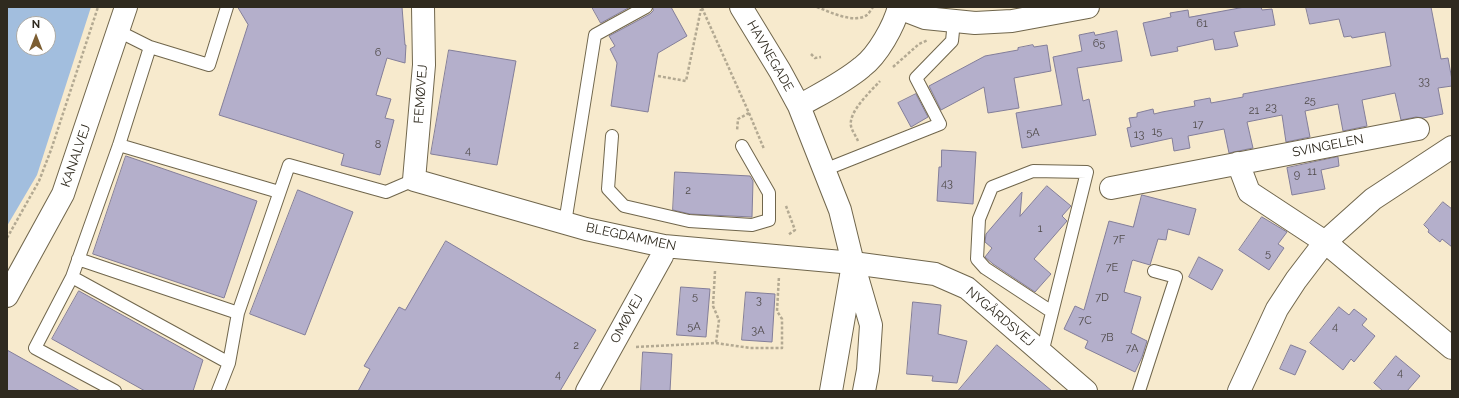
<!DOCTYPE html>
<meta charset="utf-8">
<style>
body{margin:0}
#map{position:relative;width:1459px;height:398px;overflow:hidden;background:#f7eacd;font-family:Raleway,sans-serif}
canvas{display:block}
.frame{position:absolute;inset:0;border:8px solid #2f2a1f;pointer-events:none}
.north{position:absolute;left:16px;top:16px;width:40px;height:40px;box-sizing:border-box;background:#fff;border:1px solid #acaaa5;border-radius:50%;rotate:0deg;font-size:11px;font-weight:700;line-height:16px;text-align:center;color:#2f2a1f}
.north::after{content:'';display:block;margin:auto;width:14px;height:18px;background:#7c5e32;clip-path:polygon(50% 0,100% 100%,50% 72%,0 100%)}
</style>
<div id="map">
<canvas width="1459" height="398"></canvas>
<div class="frame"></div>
<div class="north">N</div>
</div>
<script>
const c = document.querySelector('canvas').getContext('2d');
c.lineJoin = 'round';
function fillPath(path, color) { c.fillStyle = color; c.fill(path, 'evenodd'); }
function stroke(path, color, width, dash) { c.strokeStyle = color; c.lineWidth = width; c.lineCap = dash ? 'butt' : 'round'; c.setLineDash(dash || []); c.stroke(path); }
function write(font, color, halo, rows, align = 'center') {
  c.font = font + ' Raleway,sans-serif'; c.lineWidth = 3; c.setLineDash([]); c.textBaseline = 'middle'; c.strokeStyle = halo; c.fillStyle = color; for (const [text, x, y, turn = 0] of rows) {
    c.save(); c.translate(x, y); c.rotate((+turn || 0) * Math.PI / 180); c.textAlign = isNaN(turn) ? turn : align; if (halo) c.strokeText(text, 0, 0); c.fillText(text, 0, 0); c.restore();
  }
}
fillPath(new Path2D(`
 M7,7H91L37,175L7,226ZM24,24H48V48H24Z`), '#a2bede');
const building = new Path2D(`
 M238,7H402L405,45H406L405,63L387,58L376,95L391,99L385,118L394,120L380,175L341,165L344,154L219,115L248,25Z
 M592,7H630L601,23Z
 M653,7H671L687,36L658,53L648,112L611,106L617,63L610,49L615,46L609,36L650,14L653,11Z
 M1245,7H1261L1262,10L1272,9L1275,25L1234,32L1238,46L1229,48L1215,50L1213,39L1177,47L1178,51L1151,56L1143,23L1171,17L1170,13L1188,10L1189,17Z
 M1306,7H1431L1441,59L1448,58L1452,80V86L1438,88L1443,114L1423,118L1416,117L1401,120L1395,93L1362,100L1367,126L1343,131L1338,104L1305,111L1310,137L1286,142L1282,115L1247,122L1253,148L1229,153L1224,129L1188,136L1190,148L1174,151L1172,138L1131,147L1127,128L1131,127L1129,118L1137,117V113L1153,109L1154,114L1162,112L1195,106L1194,101L1210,98L1211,103L1243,97V94L1391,66L1385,32L1352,38L1351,36L1344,37L1339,19L1310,24Z
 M1117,31L1122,61L1077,68L1083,101L1089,99L1096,135L1022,148L1016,113L1062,105L1053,57L1082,51L1079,35L1094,32L1095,35Z
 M1033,45L1034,47L1047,45L1051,71L1014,78L1019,108L988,113L984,87L941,110L929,86L985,56L1018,50V48Z
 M449,50L516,61L497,165L431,154Z
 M916,94L928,117L911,127L898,103Z
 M942,150L976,152L973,204L937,201L939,167H941Z
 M126,156L257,201L224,298L93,254Z
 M1338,157L1339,166L1321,170L1325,189L1292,195L1287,168Z
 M675,172L750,176L753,181L752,217L690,214L673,210Z
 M1047,186L1071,206L1062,216L1067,221L1034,259L1051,274L1035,292L993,264L985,257L992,248L985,242L986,234L1022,192L1020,216Z
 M298,190L353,212L305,335L250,314Z
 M1142,195L1196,209L1189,235L1168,229L1166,240L1158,239L1150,265L1133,260L1132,261L1124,292L1141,297L1131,333L1147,341L1142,357L1135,372L1085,348L1088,341L1064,329L1075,306L1084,310L1109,221L1133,227Z
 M1443,202L1452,209V247L1442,239L1440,242L1428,232L1429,230L1424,225Z
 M1262,217L1287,232L1278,244L1284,248L1269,270L1239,250Z
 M446,241L596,330L560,391H358L370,369L364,366L399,307L405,310Z
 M1199,257L1223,270L1212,290L1189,277Z
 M681,287L710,289L706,337L677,335Z
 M79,291L203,360L193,391H145L52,339Z
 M746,292L775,294L772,342L742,340Z
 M913,302L941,305L938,334L967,341L957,383L932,381L933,376L907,374Z
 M1339,307L1349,315L1354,309L1367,319L1362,325L1375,336L1354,362L1351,359L1343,370L1310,343Z
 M997,345L1052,391H958Z
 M1291,345L1306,351L1295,375L1280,369Z
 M7,350L80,391H7Z
 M643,352L672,354L670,391H641Z
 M1396,356L1420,376L1407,391H1383L1374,383Z`);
fillPath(building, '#b4afcb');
stroke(building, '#837e99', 1);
const lane = new Path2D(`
 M118,31L150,47L209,65L227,7
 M150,47L119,145L72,277L229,363
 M612,136L608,189L624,206L689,221L752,225L769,220V193L742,146
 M119,145L279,192
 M824,170L940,124L916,78L952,41L954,21
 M565,223L595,35L646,7
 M78,259L238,313
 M72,277L35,348L115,391
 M1042,353L1087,172L1033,171L992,187L979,219L977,259L985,268L1052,312
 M218,391L229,363L238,313L289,165L386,192L414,180
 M1139,391L1176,277L1154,271`);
const street = new Path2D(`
 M423,7L424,65L414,180L586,229L664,246L853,263L935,274L967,288L1086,391
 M899,8L925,18L975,23L1012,21L1088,7
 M1238,163L1249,192L1325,242L1452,348
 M1111,188L1418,129
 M7,296L63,194L126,7
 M587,391L662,256L664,246
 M1239,391L1277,309L1296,280L1325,242L1373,199L1452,147`);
const secondary = new Path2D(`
 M741,7L780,71L799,106L840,210L853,263L871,325L868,370L864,391
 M799,106C820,94 843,83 862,67C878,55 894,26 899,7
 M831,391L852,270`);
stroke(lane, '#70664c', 14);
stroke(street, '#70664c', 24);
stroke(secondary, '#70664c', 24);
stroke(new Path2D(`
 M817,7C830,12 854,24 867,15C869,14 871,9 873,7
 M702,8L749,113L738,119L737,131
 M811,54L815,58L821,57
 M893,67L919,44L928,40
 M658,76L686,81L701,9
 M749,113L764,149
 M858,141C856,136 852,131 851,126C848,112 871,91 880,81
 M786,206L795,230L788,235
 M7,238L39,181L51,150L98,7
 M715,271L713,306L719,320L716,343
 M636,347L716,343L750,348H782V319L777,311L779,276`), '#b3a992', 2.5, [3, 2]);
stroke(lane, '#fff', 12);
stroke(street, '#fff', 22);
stroke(secondary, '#fff', 22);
write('11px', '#504b4a', null, [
 ["61",1202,24],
 ["65",1099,44],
 ["6",378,53],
 ["33",1424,82],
 ["25",1310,101],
 ["23",1271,108],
 ["21",1254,111],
 ["17",1198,125],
 ["15",1157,132],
 ["5A",1033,133],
 ["13",1139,135],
 ["8",378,145],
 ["4",468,151],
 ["11",1312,172],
 ["9",1297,175],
 ["43",947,184],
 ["2",688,191],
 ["1",1040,229],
 ["7F",1119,240],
 ["5",1268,254],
 ["7E",1112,268],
 ["5",695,297],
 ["7D",1102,298],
 ["3",759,301],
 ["7C",1085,321],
 ["5A",694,327],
 ["4",1335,327],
 ["3A",758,331],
 ["7B",1107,338],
 ["2",576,346],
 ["7A",1132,349],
 ["4",1400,373],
 ["4",558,375]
]);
write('13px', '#2f2a1f', '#fff', [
 ["HAVNEGADE",770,56,60],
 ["FEMØVEJ",421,94,-86],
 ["SVINGELEN",1328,146,-11],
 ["KANALVEJ",76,156,-71],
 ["BLEGDAMMEN",631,237,12],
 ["NYGÅRDSVEJ",1000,317,40],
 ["OMØVEJ",627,319,-61]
]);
</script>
